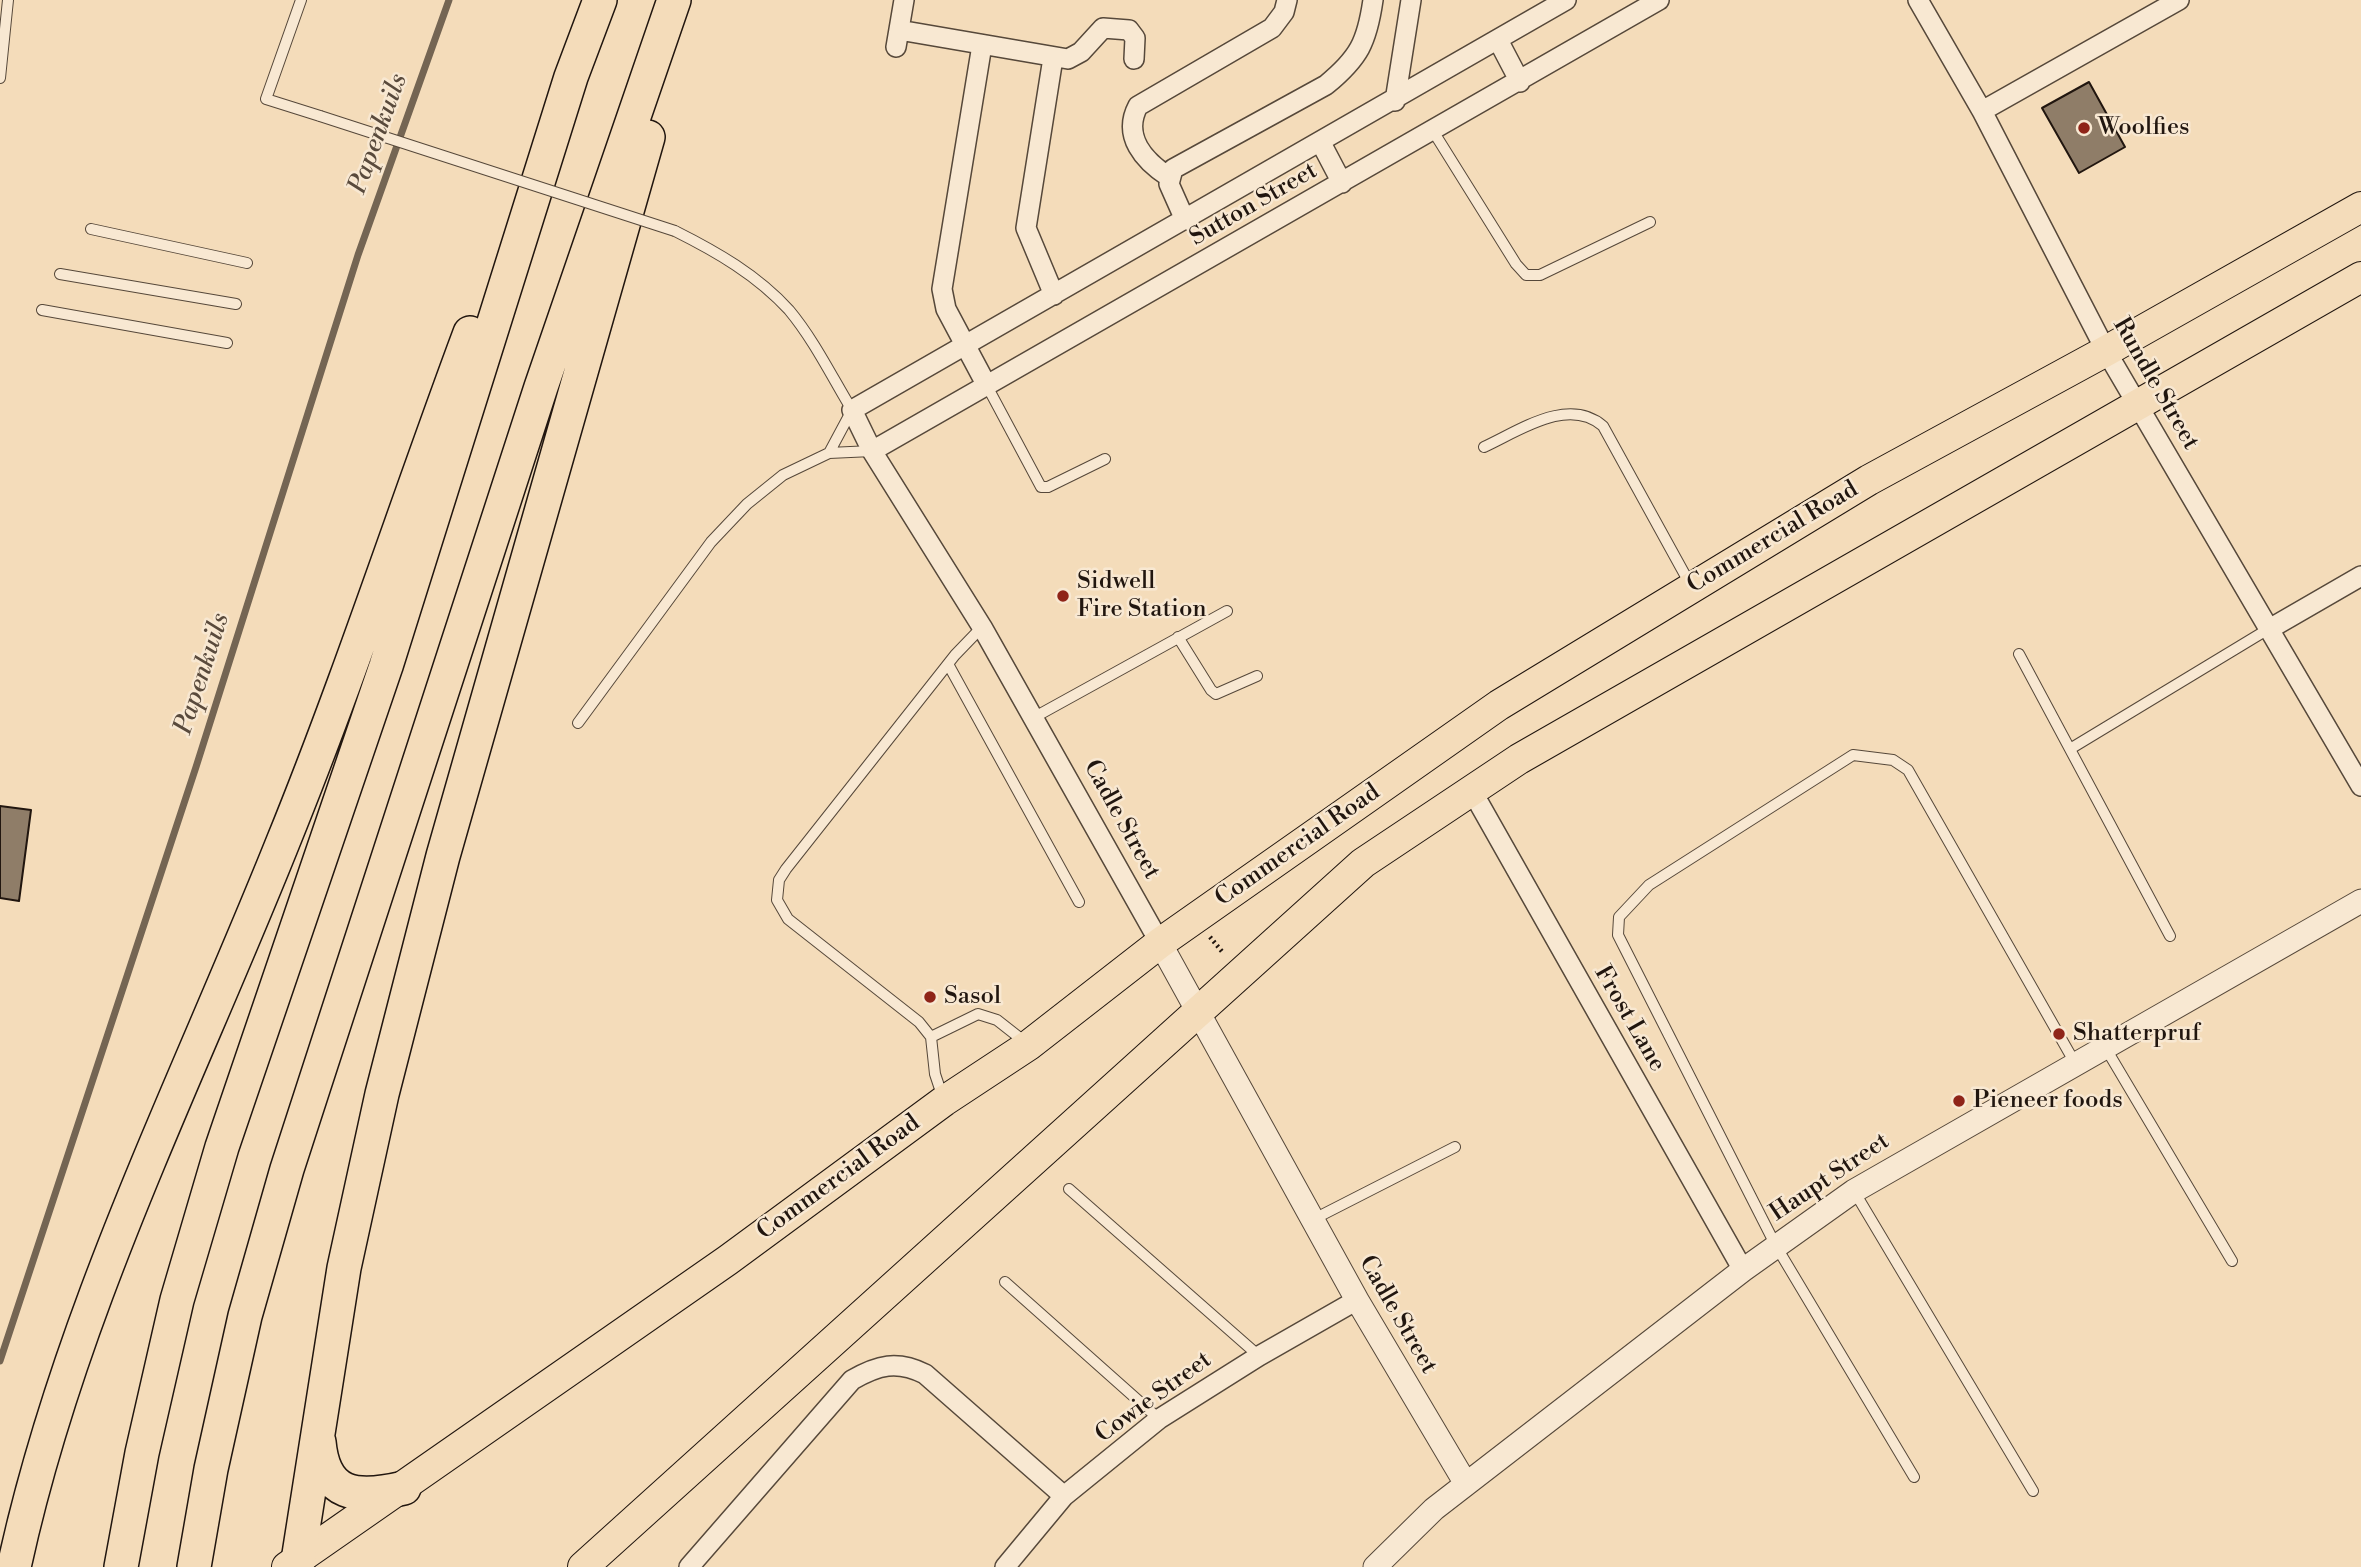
<!DOCTYPE html>
<style>
body{margin:0}
canvas{display:block;background:#f4dcba}
</style>
<canvas width="2361" height="1567"></canvas>
<script>
const c = document.querySelector('canvas').getContext('2d');
c.lineJoin = 'round';
function stroke(path, color, width, dash) { c.strokeStyle = color; c.lineWidth = width; c.lineCap = dash ? 'butt' : 'round'; c.setLineDash(dash || []); c.stroke(path); }
function fillPath(path, color) { c.fillStyle = color; c.fill(path, 'evenodd'); }
function write(font, color, halo, rows, align = 'center') {
  c.font = font + ' "Libre Bodoni",serif'; c.lineWidth = 5; c.setLineDash([]); c.textBaseline = 'middle'; c.strokeStyle = halo; c.fillStyle = color; for (const [text, x, y, turn = 0] of rows) {
    c.save(); c.translate(x, y); c.rotate((+turn || 0) * Math.PI / 180); c.textAlign = isNaN(turn) ? turn : align; if (halo) c.strokeText(text, 0, 0); c.fillText(text, 0, 0); c.restore();
  }
}
stroke(new Path2D(`
 M0,1361L196,767L358,255L449,0`), '#746553', 7);
const building = new Path2D(`
 M2089,82L2125,147L2079,173L2042,108Z
 M0,806L31,810L19,901L0,898Z`);
fillPath(building, '#8f7d68');
stroke(building, '#21160f', 2);
const service = new Path2D(`
 M301,0L266,99L320,116
 M0,78L8,0
 M1433,131L1516,264L1526,275H1540L1650,222
 M91,229L247,263
 M675,231C717,252 757,275 789,310C814,340 832,377 852,410L829,453
 M60,274L236,304
 M42,310L227,343
 M987,386L1041,487H1048L1105,459
 M1484,447C1519,431 1568,396 1603,426L1690,584
 M1178,637L1211,690L1216,694L1257,676
 M2019,654L2170,936
 M948,664L1079,902
 M1033,718L1227,611
 M578,723L711,542L747,504L783,475L829,453L872,451
 M2070,749L2270,628
 M931,1037L978,1014L997,1020L1025,1042
 M2105,1047L2232,1261
 M943,1098L935,1074L931,1037L919,1022L788,919L777,900L779,880L786,869L955,655L982,627
 M1069,1189L1259,1356
 M1854,1191L2033,1491
 M1312,1220L1455,1147
 M1005,1282L1159,1419
 M1914,1477L1776,1246L1618,935L1619,917L1649,885L1853,755L1893,760L1908,770L2075,1063`);
const minor = new Path2D(`
 M1918,0L1982,111L2106,351L2361,786
 M899,30L1068,59L1081,52L1103,28L1129,30L1135,38L1134,59
 M1498,40L1520,82
 M982,45L942,289L946,309L987,386
 M896,47L904,0
 M1053,58L1026,228L1054,295
 M1395,101L1411,0
 M1982,111L2179,0
 M1321,143L1342,183
 M1169,177C1144,161 1122,136 1138,106L1272,28L1284,12L1287,0
 M1185,220L1169,184L1173,169L1326,85C1359,58 1367,42 1373,0
 M872,451L1659,0
 M2271,628L2361,576
 M1472,791L1743,1270
 M1160,943L982,627L872,451L852,410L1566,0
 M689,1567L852,1380C878,1365 897,1360 925,1374L1064,1496
 M1005,1567L1064,1496L1159,1419L1259,1356L1357,1300`);
const tertiary = new Path2D(`
 M1160,943L1357,1300L1466,1484
 M1375,1567L1434,1509L1743,1270L1854,1191L2361,901`);
const primary = new Path2D(`
 M287,1567L728,1260L944,1101L1029,1045L1160,943L1499,705L1869,480L2106,351L2361,207
 M583,1567L1363,863L1519,759L2361,277`);
const motorway = new Path2D(`
 M319,1442C324,1497 357,1499 404,1488
 M14,1567C69,1313 187,1082 283,842C351,675 407,502 470,333
 M121,1567L142,1453L177,1300L222,1147L386,666L571,77L600,0
 M194,1567L211,1469L245,1316L287,1169L541,387L674,0
 M297,1567L344,1268L382,1094L443,856L648,137`);
stroke(service, '#56483a', 12);
stroke(minor, '#56483a', 22);
stroke(tertiary, '#56483a', 25);
stroke(primary, '#21160f', 32);
stroke(motorway, '#21160f', 36);
stroke(new Path2D(`
 M1210,937L1224,954`), '#21160f', 4.5, [2, 3.5]);
stroke(service, '#f8e8d2', 10);
stroke(minor, '#f8e8d2', 19);
stroke(tertiary, '#f8e8d2', 23);
stroke(primary, '#f4dcba', 30);
stroke(motorway, '#f4dcba', 33);
const serviceBridge = new Path2D(`
 M320,116L675,231`);
stroke(serviceBridge, '#56483a', 12, []);
stroke(serviceBridge, '#f8e8d2', 10);
for (const [x, y, r, color] of [
 [2084,128,7,"#8f2418"],
 [1063,596,7,"#8f2418"],
 [930,997,7,"#8f2418"],
 [2059,1034,7,"#8f2418"],
 [1959,1101,7,"#8f2418"]
]) { const dot = new Path2D(); dot.arc(x, y, r, 0, 2 * Math.PI); c.fillStyle = color; c.fill(dot); stroke(dot, '#f8e8d2', 2.5); }
write('24px', '#21160f', '#f8e8d2', [
 ["Woolfies",2098,128],
 ["Sidwell",1077,582],
 ["Fire Station",1077,610],
 ["Sasol",944,997],
 ["Shatterpruf",2073,1034],
 ["Pieneer foods",1973,1101]
], 'left');
write('24px', '#21160f', '#f8e8d2', [
 ["Sutton Street",1254,205,-30],
 ["Rundle Street",2155,384,60],
 ["Commercial Road",1773,538,-31],
 ["Cadle Street",1121,820,61],
 ["Commercial Road",1298,846,-35],
 ["Frost Lane",1629,1019,60],
 ["Commercial Road",839,1178,-36],
 ["Haupt Street",1830,1178,-34],
 ["Cadle Street",1397,1315,60],
 ["Cowie Street",1154,1398,-36]
]);
write('italic 26px', '#594a3c', '#f8e8d2', [
 ["Papenkuils",379,134,-70],
 ["Papenkuils",203,674,-72]
]);
</script>
